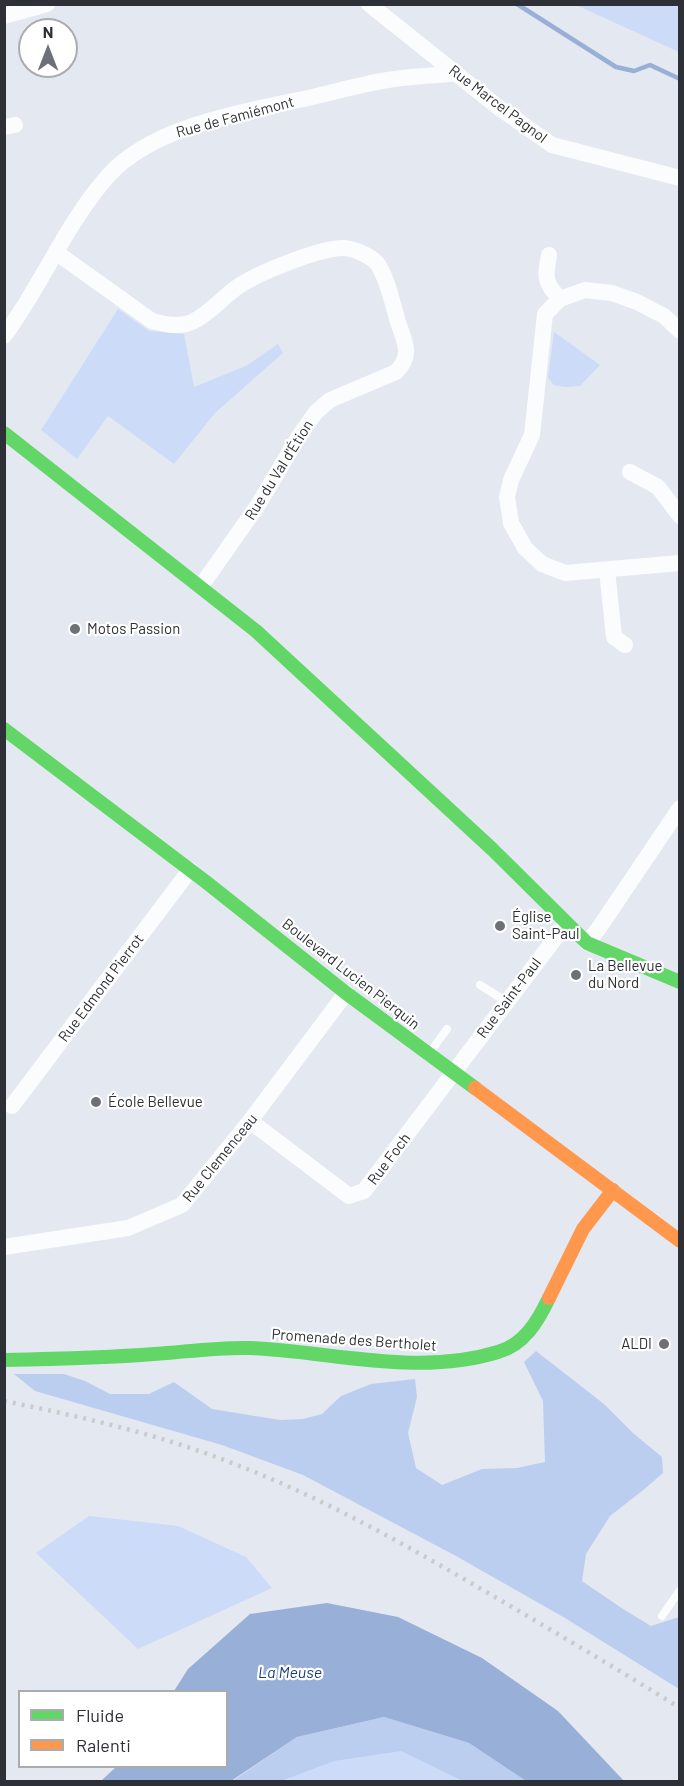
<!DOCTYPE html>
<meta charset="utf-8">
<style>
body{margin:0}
#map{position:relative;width:684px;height:1786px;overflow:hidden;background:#e4e8f1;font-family:Barlow,sans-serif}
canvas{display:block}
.frame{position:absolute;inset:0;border:6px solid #2d3036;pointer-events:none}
.legend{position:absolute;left:18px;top:1690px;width:210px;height:78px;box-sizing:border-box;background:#fff;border:2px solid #abacaf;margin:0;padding:8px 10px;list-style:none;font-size:18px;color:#2d3036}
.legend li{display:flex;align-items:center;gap:12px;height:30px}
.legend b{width:30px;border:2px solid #abacaf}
.north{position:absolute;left:18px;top:18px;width:60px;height:60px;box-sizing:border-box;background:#fff;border:2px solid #abacaf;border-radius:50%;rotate:0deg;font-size:16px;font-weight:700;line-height:24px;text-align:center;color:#2d3036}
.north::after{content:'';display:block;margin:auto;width:21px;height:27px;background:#6d7077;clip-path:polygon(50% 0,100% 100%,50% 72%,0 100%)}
</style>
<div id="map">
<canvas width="684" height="1786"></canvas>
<div class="frame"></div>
<ul class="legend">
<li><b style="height:8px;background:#63d668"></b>Fluide</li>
<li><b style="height:8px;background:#ff974d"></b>Ralenti</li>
</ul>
<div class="north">N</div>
</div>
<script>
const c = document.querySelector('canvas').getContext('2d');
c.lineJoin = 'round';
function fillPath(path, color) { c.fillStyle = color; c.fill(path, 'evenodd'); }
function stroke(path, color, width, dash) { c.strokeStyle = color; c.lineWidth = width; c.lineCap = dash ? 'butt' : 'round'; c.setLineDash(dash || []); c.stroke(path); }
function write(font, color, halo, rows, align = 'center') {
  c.font = font + ' Barlow,sans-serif'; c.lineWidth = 4.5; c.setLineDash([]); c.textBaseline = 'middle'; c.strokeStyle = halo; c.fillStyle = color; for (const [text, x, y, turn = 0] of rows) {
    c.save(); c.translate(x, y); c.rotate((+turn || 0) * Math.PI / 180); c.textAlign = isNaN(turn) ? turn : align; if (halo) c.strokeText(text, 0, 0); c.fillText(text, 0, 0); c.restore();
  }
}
fillPath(new Path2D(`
 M576,5H679V52Z
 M118,309L149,331L184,334L194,387L246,366L278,344L283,353L215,413L174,464L108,416L77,459L41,430Z
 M554,332L600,365L580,386L565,387L554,385L548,378Z
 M89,1516L178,1526L246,1557L272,1588L138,1649L36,1553Z
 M384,1717L494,1782H236Z`), '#ccdbf8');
fillPath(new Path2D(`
 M536,1351L604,1404L633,1433L662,1457L663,1473L642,1491L610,1516L586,1554L582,1581L623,1609L651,1626L679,1617V1689L565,1618L456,1556L303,1475L222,1445L35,1391L14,1374H64L85,1381L110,1394H149L174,1382L212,1409L280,1420L303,1419L322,1414L341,1396L371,1384L415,1379L417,1397L408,1433L416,1468L442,1485L482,1469L517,1468L545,1462L543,1401L524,1362Z
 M384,1717L469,1743L526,1781H463L401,1751L334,1761L281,1781L231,1782L297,1737Z`), '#bbcef0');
fillPath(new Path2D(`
 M327,1603L398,1617L482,1658L558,1711L624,1781H526L469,1743L384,1717L297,1737L231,1781H101L116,1767L226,1766V1692L174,1691L188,1669L250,1614Z`), '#98afd7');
stroke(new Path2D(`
 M517,4L616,67L634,71L650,65L680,79`), '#98afd7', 4.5);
stroke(new Path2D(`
 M480,985L507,1002
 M431,1051L447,1029
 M662,1616L680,1590`), '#fbfcfd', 8);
stroke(new Path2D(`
 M369,4L498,107L552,145L680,178
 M4,16L47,4
 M4,127L15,125
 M57,253L152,321C165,324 179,328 192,322C209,314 221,299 236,288C255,274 319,248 343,248C352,248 369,255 376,262C387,275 393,306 398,322C405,343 413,355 396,372L330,400L316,412L299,436L258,505L201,586
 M549,255C545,278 544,282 560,299
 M680,331L664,316L637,302L612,293L585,290L560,299L545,314L532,435L511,480L507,497L511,523L525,548L542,564L565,573L680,563
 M4,336C42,285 66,223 108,176C152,126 246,111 308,98C335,92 362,84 388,80C411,76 434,76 456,73
 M630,472L658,487L680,516
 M607,570L614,637L625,645
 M587,943L599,928L680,808
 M12,1106L190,870
 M250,1121L349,1196L364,1191L566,924
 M4,1247L128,1228L182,1205L250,1121L346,993`), '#fbfcfd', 16);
stroke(new Path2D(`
 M4,433L256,631L492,849L587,943L680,982
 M4,729L206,882L346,993L475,1088
 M4,1360C54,1359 104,1358 154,1354C185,1352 218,1347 249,1348C331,1351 417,1377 498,1352C524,1345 538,1321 549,1298`), '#63d668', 14);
stroke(new Path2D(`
 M475,1088L680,1241
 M549,1298L583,1229L613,1190`), '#ff974d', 14);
stroke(new Path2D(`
 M4,1401C83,1417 162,1435 237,1465C333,1502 423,1555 512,1607C568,1640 624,1673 680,1708`), '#cacbcd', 4.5, [3, 6]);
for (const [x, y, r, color] of [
 [75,629,6,"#6d7077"],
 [500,926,6,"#6d7077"],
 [576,975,6,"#6d7077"],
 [96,1102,6,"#6d7077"],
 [664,1344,6,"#6d7077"]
]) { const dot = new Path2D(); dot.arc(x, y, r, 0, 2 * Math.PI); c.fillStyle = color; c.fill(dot); stroke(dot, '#fff', 2); }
write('15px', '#2d3036', '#fff', [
 ["Rue Marcel Pagnol",498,104,37],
 ["Rue de Famiémont",235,117,-15],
 ["Rue du Val d'Étion",279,470,-58],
 ["Boulevard Lucien Pierquin",351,974,38],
 ["Rue Edmond Pierrot",101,988,-53],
 ["Rue Saint-Paul",509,998,-53],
 ["Rue Clemenceau",220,1158,-51],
 ["Rue Foch",389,1159,-53],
 ["Promenade des Bertholet",354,1340,4]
]);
write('15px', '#2d3036', '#fff', [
 ["Motos Passion",87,629],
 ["Église",512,917],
 ["Saint-Paul",512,934],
 ["La Bellevue",588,966],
 ["du Nord",588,983],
 ["École Bellevue",108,1102],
 ["ALDI",652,1344,"right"]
], 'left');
write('italic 16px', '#1a3c7d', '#fff', [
 ["La Meuse",290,1673]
]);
</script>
